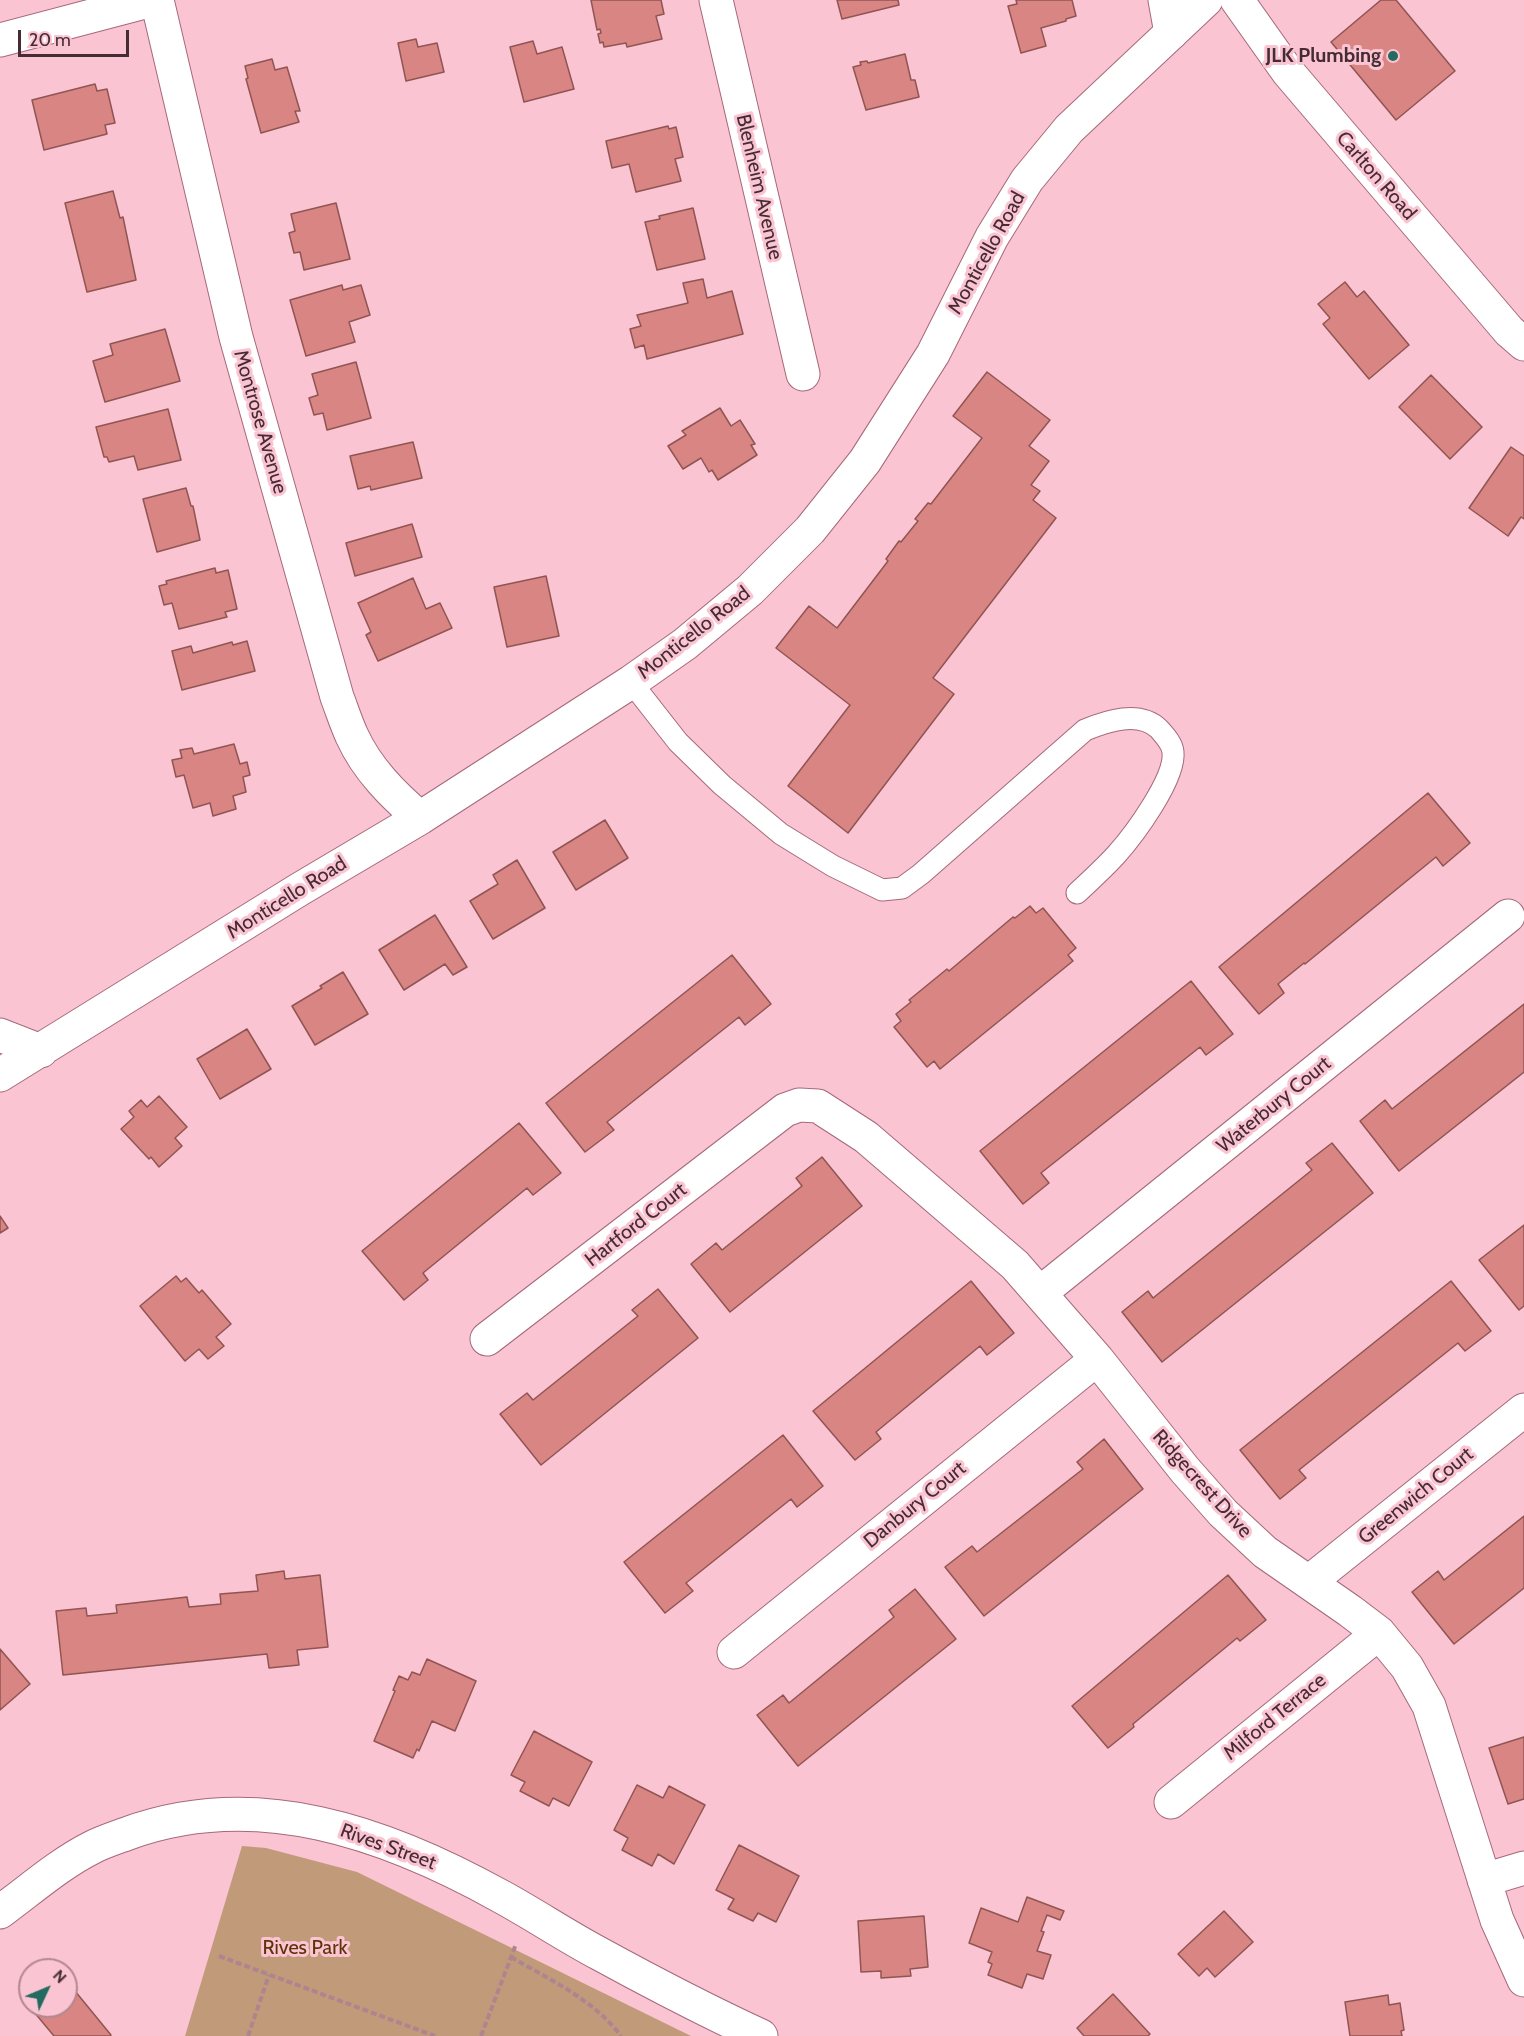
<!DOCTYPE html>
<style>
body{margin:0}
#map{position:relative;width:1524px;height:2036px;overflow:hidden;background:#fac4d2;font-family:Cabin,sans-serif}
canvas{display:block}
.north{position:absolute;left:18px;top:1958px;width:60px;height:60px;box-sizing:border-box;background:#fac4d2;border:2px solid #b28792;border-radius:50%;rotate:46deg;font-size:16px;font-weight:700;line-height:24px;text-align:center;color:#452b33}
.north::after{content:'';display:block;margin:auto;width:21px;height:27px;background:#236a5f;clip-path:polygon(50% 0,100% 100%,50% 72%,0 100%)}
.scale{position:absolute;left:18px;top:30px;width:111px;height:27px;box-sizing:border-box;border:3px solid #452b33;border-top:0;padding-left:8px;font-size:18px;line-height:21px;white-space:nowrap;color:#452b33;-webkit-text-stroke:4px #fac4d2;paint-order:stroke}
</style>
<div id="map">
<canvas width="1524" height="2036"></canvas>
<div class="north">N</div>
<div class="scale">20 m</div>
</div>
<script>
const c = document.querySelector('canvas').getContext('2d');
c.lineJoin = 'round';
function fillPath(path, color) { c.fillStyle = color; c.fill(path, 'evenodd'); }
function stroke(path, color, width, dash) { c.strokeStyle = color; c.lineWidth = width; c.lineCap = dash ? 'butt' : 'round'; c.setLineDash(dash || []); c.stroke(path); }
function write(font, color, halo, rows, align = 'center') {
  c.font = font + ' Cabin,sans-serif'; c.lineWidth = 6; c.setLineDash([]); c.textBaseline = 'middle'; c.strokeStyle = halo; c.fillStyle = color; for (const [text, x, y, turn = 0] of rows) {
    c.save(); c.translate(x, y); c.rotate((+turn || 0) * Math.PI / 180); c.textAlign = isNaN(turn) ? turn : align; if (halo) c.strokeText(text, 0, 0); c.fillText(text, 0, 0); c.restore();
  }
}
fillPath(new Path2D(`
 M242,1846L266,1848L357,1872L691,2036H185Z`), '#c19a7a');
const building = new Path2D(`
 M591,0H661L664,14L656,16L662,39L627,47L626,43L604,47L603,42L600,43L598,34L601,33L600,29L597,30Z
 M837,0H898L899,5L842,19Z
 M1016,0H1072L1076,16L1066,19V21L1041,28L1046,46L1021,53L1008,6L1017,4Z
 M1381,0H1396L1455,71L1396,120L1331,42Z
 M416,39L418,47L437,43L444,72L406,81L398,43Z
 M533,41L537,54L562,47L574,89L524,102L510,47Z
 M905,54L911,80H915L919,97L866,110L853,67L861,65L860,62L867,61L868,63Z
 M272,59L275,70L287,67L300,111H295L299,122L261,133L246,79L248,78L245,66Z
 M95,84L97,91L107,89L115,123L105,125L107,134L44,150L32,100Z
 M668,126L669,129L676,127L683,157L675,159L681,181L636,192L629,164L612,168L606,141Z
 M113,191L120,218L123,217L136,280L87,292L65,203Z
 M336,203L350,259L304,270L300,252L294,253L289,233L295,231L291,214Z
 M693,208L705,259L657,270L645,222L660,219L659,216Z
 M703,279L707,298L732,291L743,334L647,359L644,345L635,348L630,329L641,326L637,315L688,303L683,283Z
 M1345,282L1357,297L1364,291L1409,345L1369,379L1323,324L1330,318L1318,304Z
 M342,285L343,290L361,285L370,315L349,322L355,342L306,356L290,300Z
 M165,329L180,381L105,402L93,361L113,355L110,344Z
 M356,362L371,418L327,430L323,413L314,415L309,398L318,395L312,374Z
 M987,372L1050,420L1029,446L1049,461L1031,485L1040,491L1033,500L1056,518L933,678L954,694L848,833L788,786L850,705L776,648L809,606L837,628L888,561L886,559L899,541L901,542L918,521L915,519L928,503L931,504L982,438L953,416Z
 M1431,375L1482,427L1450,459L1399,407Z
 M720,408L731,426L740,420L755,444L751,445L757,455L718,480L712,470L709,472L701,458L683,469L668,446L686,435L682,431Z
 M168,409L181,460L138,470L134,456L109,462L107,457H104L96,427Z
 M413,442L422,478L371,490L370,486L358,489L350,456Z
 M1511,447L1524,456V519L1521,517L1508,536L1469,508Z
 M186,488L191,506H193L200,540L157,552L143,499Z
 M412,524L422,557L355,576L346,543Z
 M215,568L216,573L228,570L237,609L225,612L227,617L179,629L172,603L164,605L159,586L167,584L166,581Z
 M546,576L559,636L507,647L494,587Z
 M413,578L426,609L440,603L452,628L378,661L366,635L371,632L358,603Z
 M247,641L255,671L182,690L172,651L191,646L193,653L232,642L233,645Z
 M234,744L240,764L247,762L250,775L243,777L246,792L233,796L236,809L213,816L210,803L193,808L184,775L176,777L172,760L182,758L180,750L192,748L194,754Z
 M1428,793L1470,843L1443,866L1436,857L1305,964L1304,963L1278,984L1284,993L1259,1014L1219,967Z
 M605,820L628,858L576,890L553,852Z
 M517,860L545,908L493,939L470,901L498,884L493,875Z
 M1030,906L1036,913L1043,908L1076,948L1068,955L1073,961L940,1069L934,1061L927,1067L894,1027L901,1021L896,1014L911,1002L909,1000L947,969L949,971L1013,917L1015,918Z
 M435,915L467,967L453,975L445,964L404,990L379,950Z
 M732,955L771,1004L745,1025L739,1017L607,1122L614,1130L585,1152L546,1103Z
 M343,972L368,1014L315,1045L292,1006L322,988L320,986Z
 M1191,981L1233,1034L1206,1055L1200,1047L1041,1173L1049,1183L1023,1204L980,1151Z
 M1524,1004V1072L1399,1171L1360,1121L1385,1100L1392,1109Z
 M247,1029L271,1069L220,1099L197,1059Z
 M159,1096L187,1127L175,1138L182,1146L159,1167L151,1157L149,1159L121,1129L134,1117L129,1111L141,1100L147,1107Z
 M519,1123L561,1173L533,1195L527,1188L423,1273L428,1280L404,1300L362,1251Z
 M1332,1143L1373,1193L1162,1362L1122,1312L1148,1291L1153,1298L1312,1170L1306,1163Z
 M822,1157L862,1206L730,1312L691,1264L716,1243L722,1250L802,1186L796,1178Z
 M0,1216L8,1228L0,1233Z
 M1524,1225V1306L1519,1310L1479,1260Z
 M176,1276L181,1282L186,1278L199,1293L202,1290L231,1324L216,1337L224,1346L208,1359L199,1349L185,1361L140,1306Z
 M971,1281L1014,1333L987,1355L980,1346L876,1432L881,1439L855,1460L813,1411Z
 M1451,1281L1491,1331L1465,1351L1458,1343L1299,1470L1306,1478L1280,1499L1240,1450Z
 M658,1289L698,1338L541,1465L500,1414L527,1393L533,1400L638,1316L632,1310Z
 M783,1435L823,1486L797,1507L791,1499L686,1583L693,1591L665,1613L624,1562Z
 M1104,1439L1143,1489L984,1616L945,1567L972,1546L977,1552L1083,1469L1077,1462Z
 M1524,1516V1588L1454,1644L1412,1592L1438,1571L1444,1580Z
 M284,1571L285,1579L320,1575L328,1647L297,1650L299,1665L269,1668L267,1654L63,1675L56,1611L86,1608L87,1616L117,1613L116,1605L187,1597L189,1607L221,1604L220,1594L258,1591L256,1575Z
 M1228,1575L1266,1620L1240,1641L1237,1638L1133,1724L1134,1727L1108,1748L1072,1706Z
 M915,1589L956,1639L798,1766L757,1715L783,1695L789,1703L894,1617L889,1610Z
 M0,1649L30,1684L0,1710Z
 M427,1659L476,1681L455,1731L432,1721L419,1751L417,1749L413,1758L374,1741L395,1691L393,1690L399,1676L408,1680L412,1672L420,1675Z
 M534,1731L592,1762L569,1806L553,1798L549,1806L520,1791L525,1782L511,1775Z
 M1524,1737V1799L1508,1804L1489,1748Z
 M637,1785L663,1798L669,1786L705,1805L674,1864L658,1854L652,1866L622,1850L628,1838L614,1830Z
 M739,1845L799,1876L776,1922L758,1913L753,1921L728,1909L734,1899L716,1890Z
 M1027,1897L1064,1911L1060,1920L1047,1915L1041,1931L1044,1932L1037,1951L1051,1955L1043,1979L1027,1974L1022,1988L988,1975L992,1964L988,1962L992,1952L969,1943L981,1908L1018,1922Z
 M1224,1911L1253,1942L1215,1977L1207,1968L1199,1976L1178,1954Z
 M924,1916L928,1967L910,1969L911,1976L881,1978V1971L861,1972L858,1921Z
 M66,1980L111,2035L110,2036H54L24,2000L29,1996L22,1987L30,1981V2006H66Z
 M1113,1994L1150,2034L1148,2036H1084L1077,2028Z
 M1388,1995L1389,2005L1400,2003L1404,2030L1401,2031L1402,2036H1350L1345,2002Z`);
fillPath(building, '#d88583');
stroke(building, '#905553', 1.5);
const lane = new Path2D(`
 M631,682L678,742L722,785L781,834L833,866L882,890L902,888L921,874L1085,730C1107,721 1139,710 1159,729C1165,736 1172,743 1173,752C1176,778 1134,835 1116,855C1104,868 1090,881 1077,893`);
const street = new Path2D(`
 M157,0L236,337L337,697C342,710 346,723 352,736C367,769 393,795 420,818
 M716,0L803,374
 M0,1035L41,1051
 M0,1075L300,889L420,818L631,682L685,644L750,590L810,530L865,461L933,354L992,237L1027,180L1069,129L1206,0
 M1040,1293L1508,916
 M487,1339L785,1110L799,1105L818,1106L866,1137L1015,1265L1097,1359L1185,1470L1223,1513L1265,1552L1350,1611L1379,1633L1407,1667L1429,1706L1497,1920L1524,1980
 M1309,1582L1524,1410
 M734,1652L1097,1359
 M1171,1802L1379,1633
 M1484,1880L1524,1868
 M0,1912C30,1890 59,1864 93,1847C103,1842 115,1838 126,1834C256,1786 387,1833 502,1897C535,1915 566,1936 600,1954C653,1983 707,2011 761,2036`);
const secondary = new Path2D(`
 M1165,0L1171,33
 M1237,0L1288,72L1509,331L1524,344`);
const primary = new Path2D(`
 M0,40L152,0`);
stroke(lane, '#a5697a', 23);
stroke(street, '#a5697a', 35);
stroke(secondary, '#a5697a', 35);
stroke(primary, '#a5697a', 35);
stroke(new Path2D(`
 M219,1956L435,2036
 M511,1957C550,1980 593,1999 621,2036
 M248,2036L269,1975
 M481,2036L516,1944`), '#ae848f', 4, [6, 3]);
stroke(lane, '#fff', 21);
stroke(street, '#fff', 33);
stroke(secondary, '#fff', 33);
stroke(primary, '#fff', 33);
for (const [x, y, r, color] of [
 [1393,56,6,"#236a5f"]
]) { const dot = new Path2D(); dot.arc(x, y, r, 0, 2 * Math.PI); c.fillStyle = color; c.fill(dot); stroke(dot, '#fac4d2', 2); }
write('bold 20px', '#452b33', '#fac4d2', [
 ["JLK Plumbing",1381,56]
], 'right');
write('20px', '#452b33', '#fac4d2', [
 ["Carlton Road",1376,176,49],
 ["Blenheim Avenue",759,187,77],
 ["Monticello Road",987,253,-61],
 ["Montrose Avenue",260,422,74],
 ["Monticello Road",694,633,-38],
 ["Monticello Road",287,898,-32],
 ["Waterbury Court",1274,1105,-39],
 ["Hartford Court",636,1225,-38],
 ["Ridgecrest Drive",1202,1484,48],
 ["Greenwich Court",1416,1496,-39],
 ["Danbury Court",915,1505,-39],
 ["Milford Terrace",1275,1717,-39],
 ["Rives Street",388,1847,20]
]);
write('20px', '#5c3307', '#fac4d2', [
 ["Rives Park",305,1948]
]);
</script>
